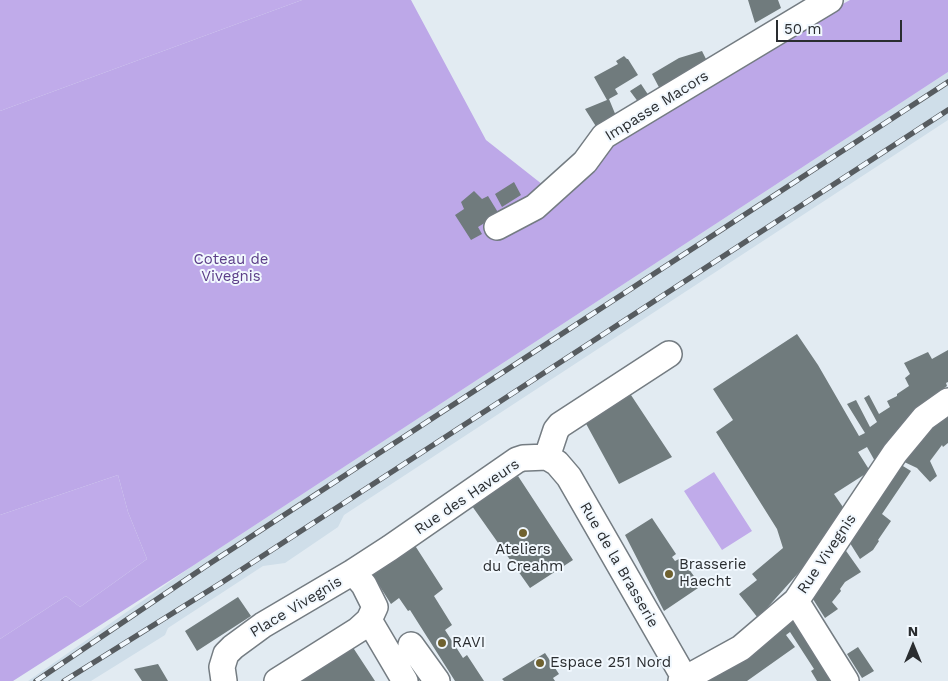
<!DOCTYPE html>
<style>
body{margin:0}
#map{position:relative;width:948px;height:681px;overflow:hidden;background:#e2ebf2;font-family:"Work Sans",sans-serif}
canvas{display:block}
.north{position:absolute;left:888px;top:621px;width:50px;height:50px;-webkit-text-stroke:4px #f1f8fe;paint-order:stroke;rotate:0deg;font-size:14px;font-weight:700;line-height:20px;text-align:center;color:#2a2d30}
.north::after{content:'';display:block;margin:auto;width:18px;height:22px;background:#2a2d30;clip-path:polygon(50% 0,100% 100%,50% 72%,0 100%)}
.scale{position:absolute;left:776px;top:20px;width:126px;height:22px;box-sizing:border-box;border:2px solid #2a2d30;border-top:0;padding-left:6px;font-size:15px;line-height:18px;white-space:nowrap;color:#2a2d30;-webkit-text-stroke:4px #f1f8fe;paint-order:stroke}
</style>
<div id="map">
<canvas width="948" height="681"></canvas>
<div class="north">N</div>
<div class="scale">50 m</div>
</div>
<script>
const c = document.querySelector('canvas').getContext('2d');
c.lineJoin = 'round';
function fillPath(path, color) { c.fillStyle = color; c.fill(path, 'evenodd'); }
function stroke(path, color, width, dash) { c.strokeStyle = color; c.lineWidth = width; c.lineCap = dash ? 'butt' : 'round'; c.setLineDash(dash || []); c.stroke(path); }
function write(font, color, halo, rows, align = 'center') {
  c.font = font + ' "Work Sans",sans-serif'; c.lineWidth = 4; c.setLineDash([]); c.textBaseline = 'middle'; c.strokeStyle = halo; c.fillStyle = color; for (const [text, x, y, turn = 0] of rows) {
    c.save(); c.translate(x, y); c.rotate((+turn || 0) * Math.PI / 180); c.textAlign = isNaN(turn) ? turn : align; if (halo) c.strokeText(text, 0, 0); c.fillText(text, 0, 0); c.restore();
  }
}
fillPath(new Path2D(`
 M948,72V120L344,515L338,527L285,563L263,566L168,628L165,635L91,681H28L191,567Z`), '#cfdee9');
fillPath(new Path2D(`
 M0,0H302L0,111Z
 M714,472L752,531L722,550L684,491Z
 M118,475L128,512L147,559L80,607L66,596L0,639V515Z`), '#c0abea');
fillPath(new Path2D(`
 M302,0H411L486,140L552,192L604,136L850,0H948V72L191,567L13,681H0V639L66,596L80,607L147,559L128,512L118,475L0,515V111Z`), '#bda8e8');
fillPath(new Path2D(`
 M748,0H778L781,8L755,23Z
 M702,51L709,65L662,93L652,74L679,58Z
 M624,56L627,59H628L638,75L615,89L618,94L609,99L616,116L597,128L585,109L607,100L594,77L618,64L616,61Z
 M641,84L649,96L639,103L630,91Z
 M514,182L521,195L502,207L495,194Z
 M474,191L482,199L488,196L499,214L478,227L482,234L471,240L455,215L464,209L461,202Z
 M797,334L818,365L859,436L865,433L847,404L856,400L870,427L877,422L864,398L869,395L879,414L890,407L887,401L897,396V394L909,386L905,378L910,374L904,363L928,352L932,359L948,350V382L946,383L947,386L932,397L876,463L867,447L858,452L870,471L834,494L845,510L801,570L758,618L739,594L757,580L752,574L783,548L777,529L716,432L733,420L713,389Z
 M629,392L672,457L619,484L584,420Z
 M948,409V443L943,447L942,445L930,461L937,476L930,482L917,468L900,460Z
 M898,463L911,471L882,514L891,521L878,540L879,541L873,550L860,559L848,540Z
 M518,476L573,560L530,588L472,506Z
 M652,518L676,554L672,557L675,561L681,558L701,586L664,611L625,535Z
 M414,544L443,589L434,596L452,625L445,630L463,658L467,655L484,681H455L410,610L408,611L399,598L391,604L370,571Z
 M844,548L861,572L845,582L840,589L841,591L832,602L838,609L825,618L811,596Z
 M238,597L251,616L197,651L185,631Z
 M795,617L833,681H817L811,671L814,669L790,632L786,635L795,647L747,681H700Z
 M352,646L375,681H297Z
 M858,647L874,671L862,678L847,654Z
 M545,653L559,674L553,678L555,681H504L502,679Z
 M158,664L168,681H142L134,669Z`), '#707b7d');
const minor = new Path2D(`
 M497,227L535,207L585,162L604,136L830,0
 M547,457L557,463L569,477L685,679
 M547,457L556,430L560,425L669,354
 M796,601L846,681
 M369,620L405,681
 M411,645L437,681
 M224,681L222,667L226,654L233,647L263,625L353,572L390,548L517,460L523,458L547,457
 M277,681L358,630L369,620L375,607L364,585L353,572
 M681,681L741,648L796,601L895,453L924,418L948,401`);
stroke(minor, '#747c82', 28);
stroke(minor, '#fff', 25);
const rail = new Path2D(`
 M36,681L209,564L948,82
 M64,681L221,583L948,110`);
stroke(rail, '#575c60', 5.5);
stroke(rail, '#f1f8fe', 4, [11]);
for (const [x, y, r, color] of [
 [523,533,5,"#6f612f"],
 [669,574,5,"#6f612f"],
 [442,643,5,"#6f612f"],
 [540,663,5,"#6f612f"]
]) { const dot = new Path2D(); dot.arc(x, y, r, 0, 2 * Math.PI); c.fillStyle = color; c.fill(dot); stroke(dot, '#f1f8fe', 2); }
write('15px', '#2a2d30', '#f1f8fe', [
 ["Impasse Macors",657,106,-32],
 ["Rue des Haveurs",467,497,-34],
 ["Rue Vivegnis",827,554,-56],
 ["Rue de la Brasserie",619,565,60],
 ["Place Vivegnis",296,607,-31]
]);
write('15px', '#5b3d88', '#f1f8fe', [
 ["Coteau de",231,260],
 ["Vivegnis",231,277]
]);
write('15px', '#2a2d30', '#f1f8fe', [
 ["Ateliers",523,550,"center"],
 ["du Creahm",523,567,"center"],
 ["Brasserie",679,565],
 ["Haecht",679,582],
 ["RAVI",452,643],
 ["Espace 251 Nord",550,663]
], 'left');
</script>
